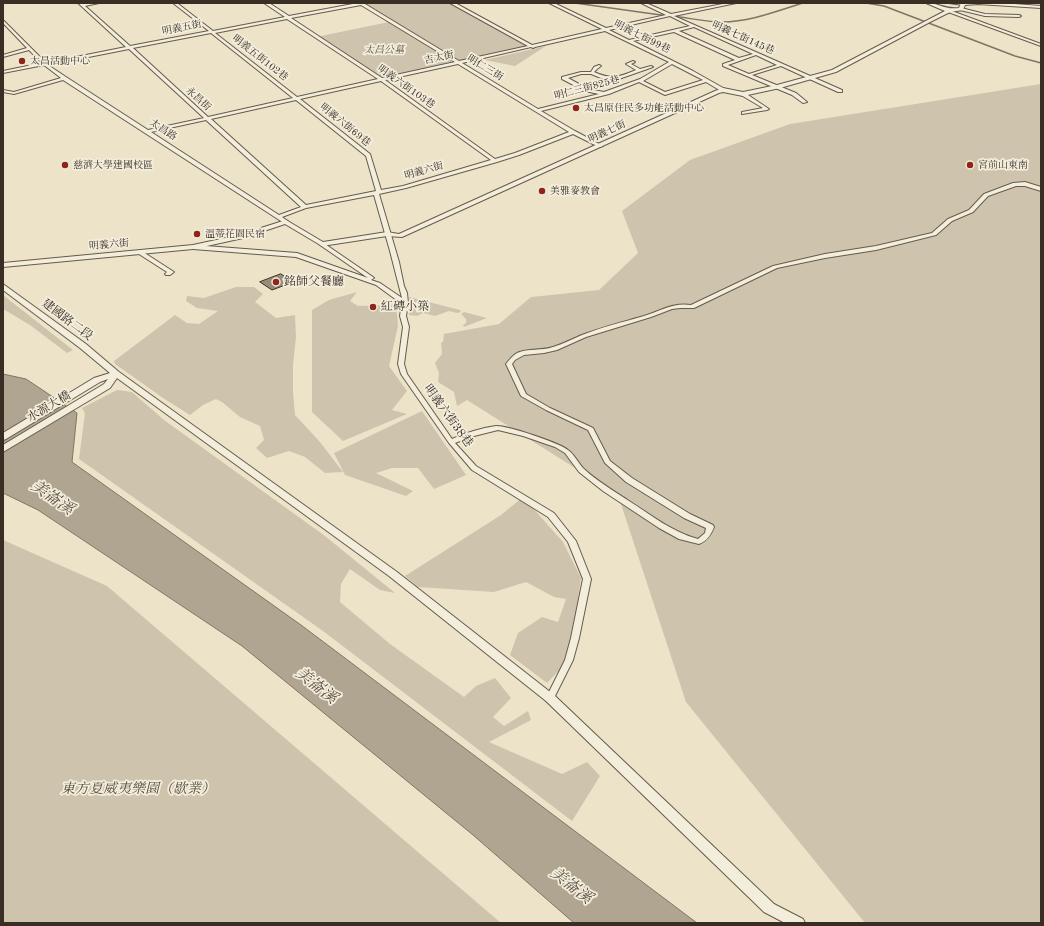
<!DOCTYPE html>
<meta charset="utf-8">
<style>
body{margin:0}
#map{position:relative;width:1044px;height:926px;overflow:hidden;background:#ede3c9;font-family:"Old Standard TT",serif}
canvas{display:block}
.frame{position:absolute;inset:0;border:4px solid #392e23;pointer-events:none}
</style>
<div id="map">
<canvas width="1044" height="926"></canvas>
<div class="frame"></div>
</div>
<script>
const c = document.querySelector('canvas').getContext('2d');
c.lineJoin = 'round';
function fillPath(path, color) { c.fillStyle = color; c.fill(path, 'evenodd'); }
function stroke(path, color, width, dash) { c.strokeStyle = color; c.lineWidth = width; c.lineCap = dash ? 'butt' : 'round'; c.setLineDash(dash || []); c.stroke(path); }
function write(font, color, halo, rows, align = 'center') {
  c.font = font + ' "Old Standard TT","Noto Serif TC",serif'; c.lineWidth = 3.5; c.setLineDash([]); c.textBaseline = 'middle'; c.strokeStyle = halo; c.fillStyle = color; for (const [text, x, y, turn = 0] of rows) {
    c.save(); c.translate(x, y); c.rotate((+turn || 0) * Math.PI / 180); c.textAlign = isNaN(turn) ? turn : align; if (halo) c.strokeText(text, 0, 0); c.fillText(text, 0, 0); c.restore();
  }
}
fillPath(new Path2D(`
 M367,3H449L530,47L460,61L363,4Z
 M389,22L457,62L378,79L316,37Z
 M546,46L515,66L485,60Z
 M1041,84V923H865L686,702L618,495L467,400L457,406L454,392L438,382L439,373L435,363L442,354L441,343L443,342L444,334L499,324L531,297L599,290L638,253L622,211L690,160L790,124Z
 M236,287H254L263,294L255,302L276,318L295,315L296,337L293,365V391L295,415L320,442L343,472L325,473L305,457L289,451L267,458L256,448L264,440L260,426L240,417L222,402L216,399L203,405L190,415L163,398L115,364L114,361L175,315L187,323L199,324L218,311L197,308L186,301L187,296L204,298Z
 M357,292L350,301L358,306L396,305L398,326L389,366L407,391L392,410L407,414L343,441L312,412V310L329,300Z
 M3,295L73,350L67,353L30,325L3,309Z
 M409,297L460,310L461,312L457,313L449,311L435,316L423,313L417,316L409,315Z
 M464,312L487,318L464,327L463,325L466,323V319L461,314Z
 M117,390L132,392L164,420L325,536L395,593L380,590L350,569L341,584L340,602L390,644L464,697L476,686L495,678L511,698L493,717L504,726L528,711L531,720L489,742L562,774L587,762L600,776L572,821L323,631L79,459L85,413L82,408Z
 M422,411L466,475L434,489L418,468H392L376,473L413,491L406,496L345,475L334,453Z
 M523,497L563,542L581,578L569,660L547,683L510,655L518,633L542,617L558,622L566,599L554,597L526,582L494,592L418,587L405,576L501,515Z
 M3,540L107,586L501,923H3Z`), '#cec4ad');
const water = new Path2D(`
 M3,374L26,379L77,413L72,462L301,625L697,923H574L473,835L242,646L38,510L3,493Z`);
fillPath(water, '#b0a591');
stroke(water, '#807565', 1);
stroke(new Path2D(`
 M575,3L668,16
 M866,3L884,6L1015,56L1041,63
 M673,16C689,18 706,22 722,22C750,22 777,11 803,3`), '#807565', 1.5);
const building = new Path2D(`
 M281,274L293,282L272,290L260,282Z`);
fillPath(building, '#978c79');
stroke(building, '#392e23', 1);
const minor = new Path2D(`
 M78,3H99L85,6L130,46L209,31L173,3H177L213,31L285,17L264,3H269L289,16L358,3H366L365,4L459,61L528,46L450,3H455L532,45L602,29L549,3H554L606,28L666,15L641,3H646L671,14L728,3H736L674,16L842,90V92H838L781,66L752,75L796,93L807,102L803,103L792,95L723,66V64L735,60L674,32L633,41L693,71L725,89V91H721L706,82L665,95L639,82L609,94L541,111L575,131L603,146L599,147L573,134L519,155L497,162L406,188L379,194L399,262L404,286L407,293L408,303L406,316L409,327L404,364L407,374L452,439C466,433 481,428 496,426C506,425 560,443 568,450C575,455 578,463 584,469C597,481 614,491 629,501C651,515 672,532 698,539L705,533L706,528L684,518L626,482L605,463L588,430L546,410L521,396L506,364C509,360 512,356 517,353C528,348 542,351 553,347C563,344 572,339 582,335C602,327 623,322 644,316C660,311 674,302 691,305L773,266L825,254L876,246L932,233L948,219L969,210L984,194L1013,183L1025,182L1041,187V191L1025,186H1016L988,196L973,212L952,221L936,235L876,250L825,258L777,268L694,308H680L672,309L651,317L586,337L557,350L544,353L524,355L515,360L512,364L526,394L550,408L593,428L610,461L632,478L690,514L713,525L714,527C711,535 707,541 699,544L679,539L659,528L603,491L579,472L565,453L555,447L523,436L498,430L470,437L455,443L476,466L554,513L576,541L591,579L579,638L573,660L553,700L550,701L547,700L546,698L565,660L571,638L583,579L568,542L548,517L472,470L449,443L401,374L398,364L403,327L400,316L402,304L376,285L296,257L193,249L190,247L193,245L297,253L368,278L320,245L319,244L322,242L373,277L374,278L371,280L380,283L402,298L390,251L374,195L306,208L282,217L289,222L288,223H284L63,80L14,94L3,92V90L14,92L61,78L44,65L3,73V71L42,63L29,50L3,57V55L27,48L3,23V20L46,63L126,47ZM361,5L455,62L382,78L291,18ZM670,16L690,26L629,40L609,30ZM287,19L378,79L297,97L215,33ZM694,27L753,54L739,58L679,31ZM605,31L669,62L640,79L604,92L588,89L568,78L581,74H591L601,78L616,80L653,67L651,66L640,69L631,64L635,62L633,61L626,64L636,70C619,77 612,80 594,72L597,69L601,66L599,65L594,67L591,72H581L562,77V79L585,91L599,94L538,109L462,63L531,47L533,48L535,47ZM211,33L293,98L208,117L133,48ZM129,49L204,118L148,130L66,77L48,65ZM756,55L777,65L749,74L728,65ZM458,64L569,132L515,153L495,159L385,80ZM672,64L703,80L665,92L643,81ZM381,81L491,160L403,186L381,190L370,154L300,99ZM296,100L366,156L376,191L306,205L211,119ZM206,120L301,207L279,215L151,132Z
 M949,3H964L965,4L963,5Z
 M961,8L985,14L1019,15L1021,16L1019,17L985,16L960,10L959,9Z
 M949,10L1041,44V46L948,12L947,11Z
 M741,93H745L769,109L767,110L742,114V112L763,108L741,95Z
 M141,251L143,252L174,272L170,275H166L165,274L167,272L139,254L138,253Z`);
const tertiary = new Path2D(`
 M926,3C940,3 944,10 959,8L961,3H1001L1041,6V8L978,4L965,5L963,10L950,12L930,22L836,72L780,88L743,96L723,92L719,93L402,237L387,236L322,246L285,224L243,238L193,249L3,267V263L193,245L239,235L286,220L323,242L387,232L399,234L715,91L723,88L743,92L777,85L832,70L945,11Z
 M3,284L86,344L119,372L397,572L554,695L774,904L803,919L805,923H785L764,912L546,701L389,576L117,378L110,388L3,452V445L104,384L108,379L100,382L6,439L3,440V433L94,378L110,373L80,348L3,290Z`);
stroke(minor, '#665b4c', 2);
stroke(tertiary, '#665b4c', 2);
fillPath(minor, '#f3eddc');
fillPath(tertiary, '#f3eddc');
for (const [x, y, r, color] of [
 [22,61,4,"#8f2418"],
 [576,108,4,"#8f2418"],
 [65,165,4,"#8f2418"],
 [970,165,4,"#8f2418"],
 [542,191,4,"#8f2418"],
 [197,234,4,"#8f2418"],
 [276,282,4,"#8f2418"],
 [373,307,4,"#8f2418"]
]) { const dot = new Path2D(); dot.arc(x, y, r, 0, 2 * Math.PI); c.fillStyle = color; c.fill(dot); stroke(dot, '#f3eddc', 1.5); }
write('10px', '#392e23', '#f3eddc', [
 ["明義五街",182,28,-11],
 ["明義七街99巷",642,37,26],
 ["明義七街145巷",743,38,24],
 ["明義五街102巷",260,58,38],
 ["吉太街",439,58,-12],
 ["明仁三街",485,68,31],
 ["明義六街103巷",406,87,35],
 ["明仁三街825巷",587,88,-15],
 ["永昌街",198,99,42],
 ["明義六街69巷",345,125,39],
 ["太昌路",163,130,33],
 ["明義七街",607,132,-25],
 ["明義六街",424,171,-16],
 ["明義六街",109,245,-5]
]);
write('italic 10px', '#574c3f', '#f3eddc', [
 ["太昌公墓",384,50]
]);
write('10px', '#392e23', '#f3eddc', [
 ["太昌活動中心",30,61],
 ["太昌原住民多功能活動中心",584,108],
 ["慈濟大學建國校區",73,165],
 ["宮前山東南",978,165],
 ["美雅麥教會",550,191],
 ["溫蒂花園民宿",205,234]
], 'left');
write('12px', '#392e23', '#f3eddc', [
 ["銘師父餐廳",284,282],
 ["紅磚小築",381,307]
], 'left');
write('12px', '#392e23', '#f3eddc', [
 ["建國路二段",67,320,37],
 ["水源大橋",49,407,-31],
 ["明義六街38巷",448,416,54]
]);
write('italic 14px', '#574c3f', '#f3eddc', [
 ["東方夏威夷樂園（歇業）",138,789]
]);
write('italic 16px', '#5d5244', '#f3eddc', [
 ["美崙溪",52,498,35],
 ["美崙溪",316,686,38],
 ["美崙溪",571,886,38]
]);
</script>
